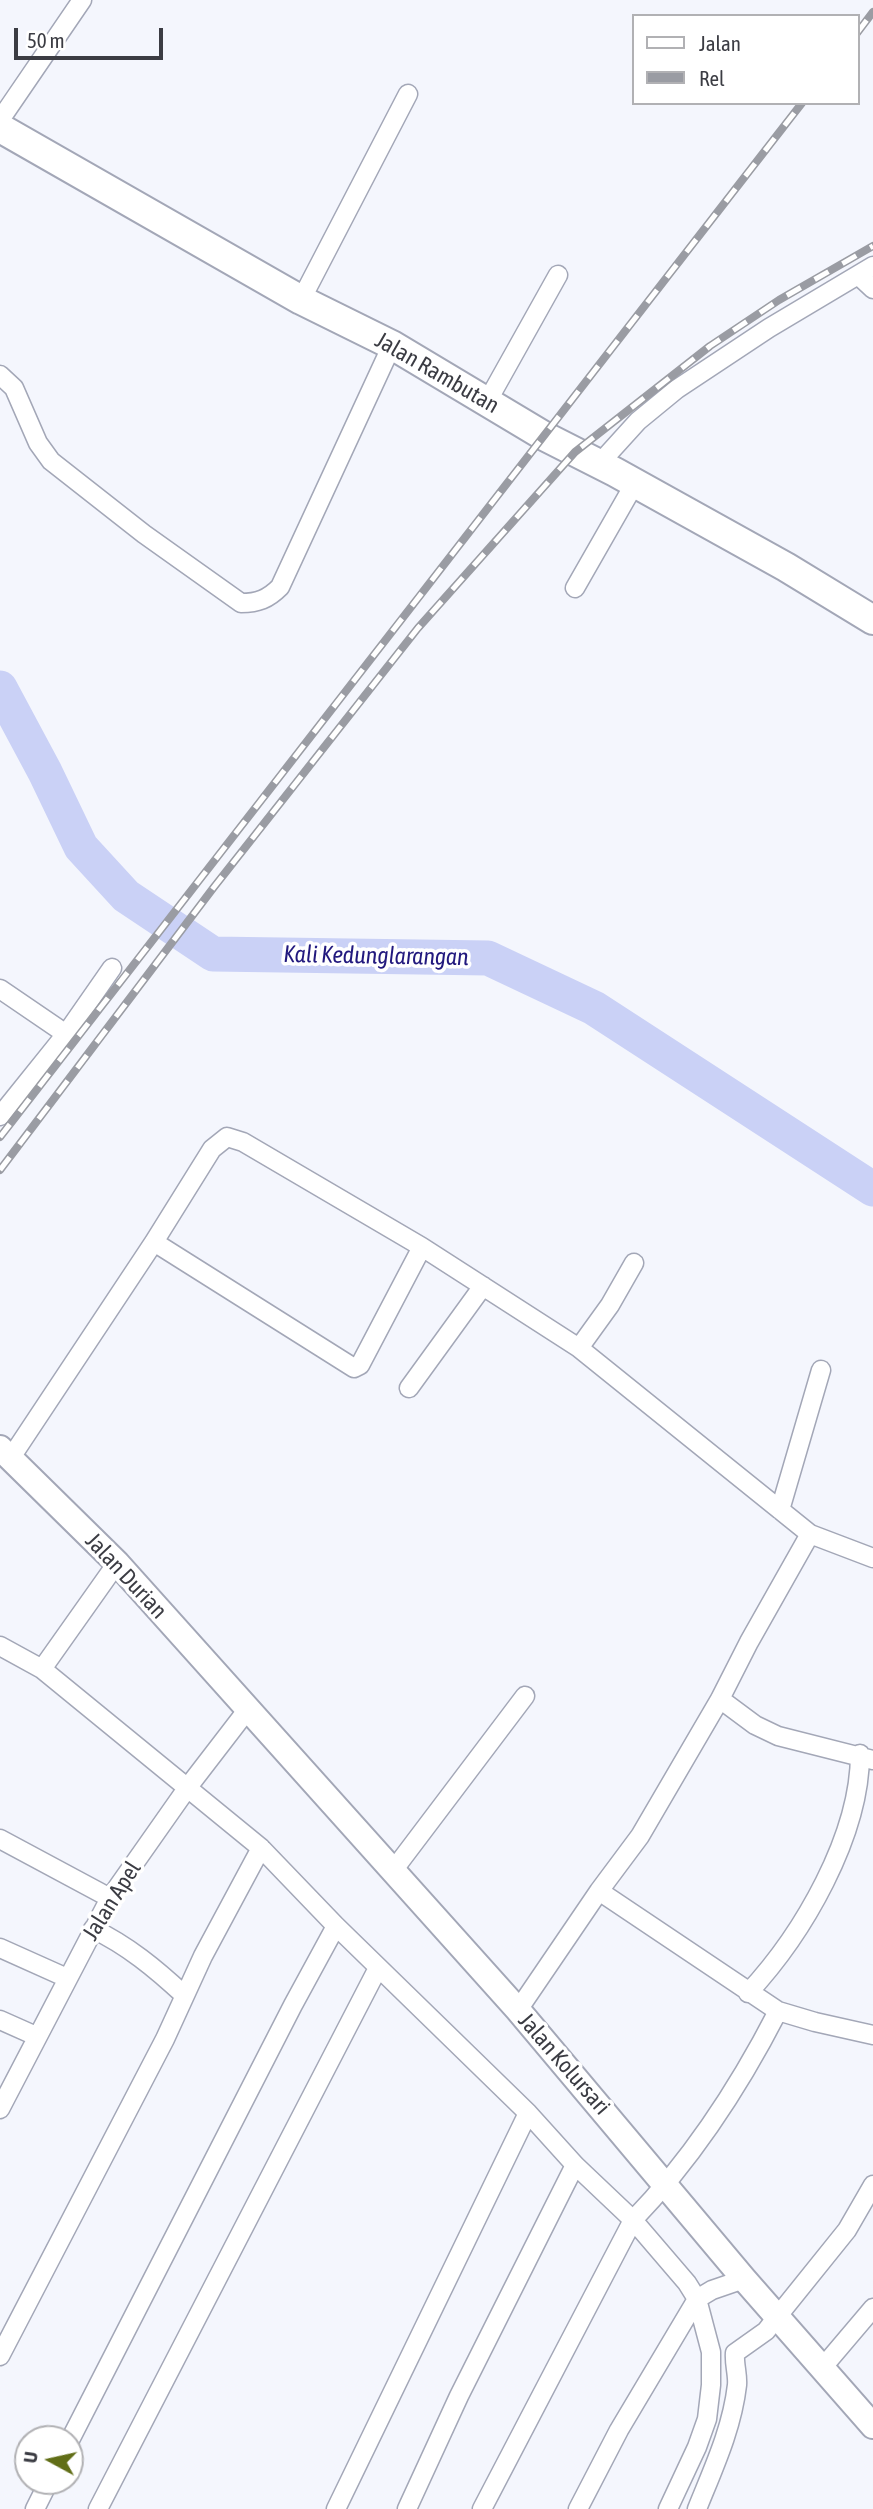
<!DOCTYPE html>
<style>
body{margin:0}
#map{position:relative;width:873px;height:2509px;overflow:hidden;background:#f4f6fd;font-family:"Asap Condensed",sans-serif}
canvas{display:block}
.legend{position:absolute;left:632px;top:14px;width:228px;height:91px;box-sizing:border-box;background:#fff;border:2px solid #b1b1b4;margin:0;padding:9px 12px;list-style:none;font-size:21px;color:#3b3c43}
.legend li{display:flex;align-items:center;gap:14px;height:35px}
.legend b{width:35px;border:2px solid #b1b1b4}
.north{position:absolute;left:14px;top:2425px;width:70px;height:70px;box-sizing:border-box;background:#fff;border:2px solid #b1b1b4;border-radius:50%;rotate:278deg;font-size:19px;font-weight:700;line-height:28px;text-align:center;color:#3b3c43}
.north::after{content:'';display:block;margin:auto;width:24px;height:32px;background:#616e17;clip-path:polygon(50% 0,100% 100%,50% 72%,0 100%)}
.scale{position:absolute;left:14px;top:28px;width:149px;height:32px;box-sizing:border-box;border:4px solid #3b3c43;border-top:0;padding-left:9px;font-size:21px;line-height:24px;white-space:nowrap;color:#3b3c43;-webkit-text-stroke:5px #fff;paint-order:stroke}
</style>
<div id="map">
<canvas width="873" height="2509"></canvas>
<ul class="legend">
<li><b style="height:9px;background:#fff"></b>Jalan</li>
<li><b style="height:9px;background:#9a9ca3"></b>Rel</li>
</ul>
<div class="north">U</div>
<div class="scale">50 m</div>
</div>
<script>
const c = document.querySelector('canvas').getContext('2d');
c.lineJoin = 'round';
function stroke(path, color, width, dash) { c.strokeStyle = color; c.lineWidth = width; c.lineCap = dash ? 'butt' : 'round'; c.setLineDash(dash || []); c.stroke(path); }
function write(font, color, halo, rows, align = 'center') {
  c.font = font + ' "Asap Condensed",sans-serif'; c.lineWidth = 7; c.setLineDash([]); c.textBaseline = 'middle'; c.strokeStyle = halo; c.fillStyle = color; for (const [text, x, y, turn = 0] of rows) {
    c.save(); c.translate(x, y); c.rotate((+turn || 0) * Math.PI / 180); c.textAlign = isNaN(turn) ? turn : align; if (halo) c.strokeText(text, 0, 0); c.fillText(text, 0, 0); c.restore();
  }
}
stroke(new Path2D(`
 M0,688L45,772L81,847L126,896L213,954L488,958L594,1008L873,1189`), '#cad1f6', 35);
const street = new Path2D(`
 M0,120L82,0
 M858,275L873,289
 M301,300L408,94
 M0,375L14,388L38,443L51,461L144,534L241,603C258,603 268,599 280,587L392,345
 M487,402L558,275
 M599,464L638,421L677,389L769,328L873,266
 M575,588L635,483
 M0,989L66,1034
 M0,1116L66,1034L112,968
 M154,1242L354,1368L360,1365L422,1247
 M579,1348L610,1305L634,1263
 M409,1388L483,1286
 M10,1459L154,1242L212,1149L227,1137L243,1142L422,1247L579,1348L810,1534L873,1558
 M780,1510L821,1370
 M0,1646L42,1669L261,1848L336,1926L528,2113L575,2165L633,2220L687,2283L697,2299L711,2352V2385L707,2419L697,2447L668,2509
 M42,1669L117,1563
 M720,1699L755,1725L778,1736L873,1760
 M0,1839L110,1898
 M392,1872L525,1696
 M599,1891L778,2011L815,2022L873,2035
 M93,1929C127,1945 156,1969 184,1995
 M0,1948L67,1978
 M748,1993C803,1934 860,1836 860,1754
 M518,2010L599,1891L640,1836L720,1699L749,1642L810,1534
 M0,2020L36,2036
 M0,2109L110,1898L188,1787L248,1709
 M0,2356L165,2039L203,1956L261,1848
 M823,2367L873,2308
 M70,2440L293,2005L336,1926
 M35,2509L49,2481
 M98,2509L378,1968
 M336,2509L528,2113
 M407,2509L459,2396L575,2165
 M482,2509L633,2220C693,2158 739,2087 778,2011
 M578,2509L619,2430L697,2299L712,2290L744,2279
 M697,2509C713,2469 732,2429 737,2385C738,2375 734,2364 735,2353L766,2331L777,2317L847,2230L873,2185`);
const secondary = new Path2D(`
 M0,1448L117,1563L518,2010L744,2279L873,2426`);
const primary = new Path2D(`
 M0,128L301,300L392,345L544,436L615,472L786,567L873,620`);
stroke(street, '#a3a7b7', 21);
stroke(secondary, '#a3a7b7', 28);
stroke(primary, '#a3a7b7', 32);
stroke(street, '#fff', 18);
stroke(secondary, '#fff', 24);
stroke(primary, '#fff', 28);
const rail = new Path2D(`
 M857,33L873,12
 M0,1137L802,103
 M0,1170L214,887L418,628L575,452L710,346L779,300L873,246`);
stroke(rail, '#9a9ca3', 8);
stroke(rail, '#fff', 5, [16]);
write('23px', '#3b3c43', '#fff', [
 ["Jalan Rambutan",437,373,30],
 ["Jalan Durian",126,1576,47],
 ["Jalan Apel",112,1901,-58],
 ["Jalan Kolursari",564,2064,49]
]);
write('italic 24px', '#22197e', '#fff', [
 ["Kali Kedunglarangan",376,956,1]
]);
</script>
